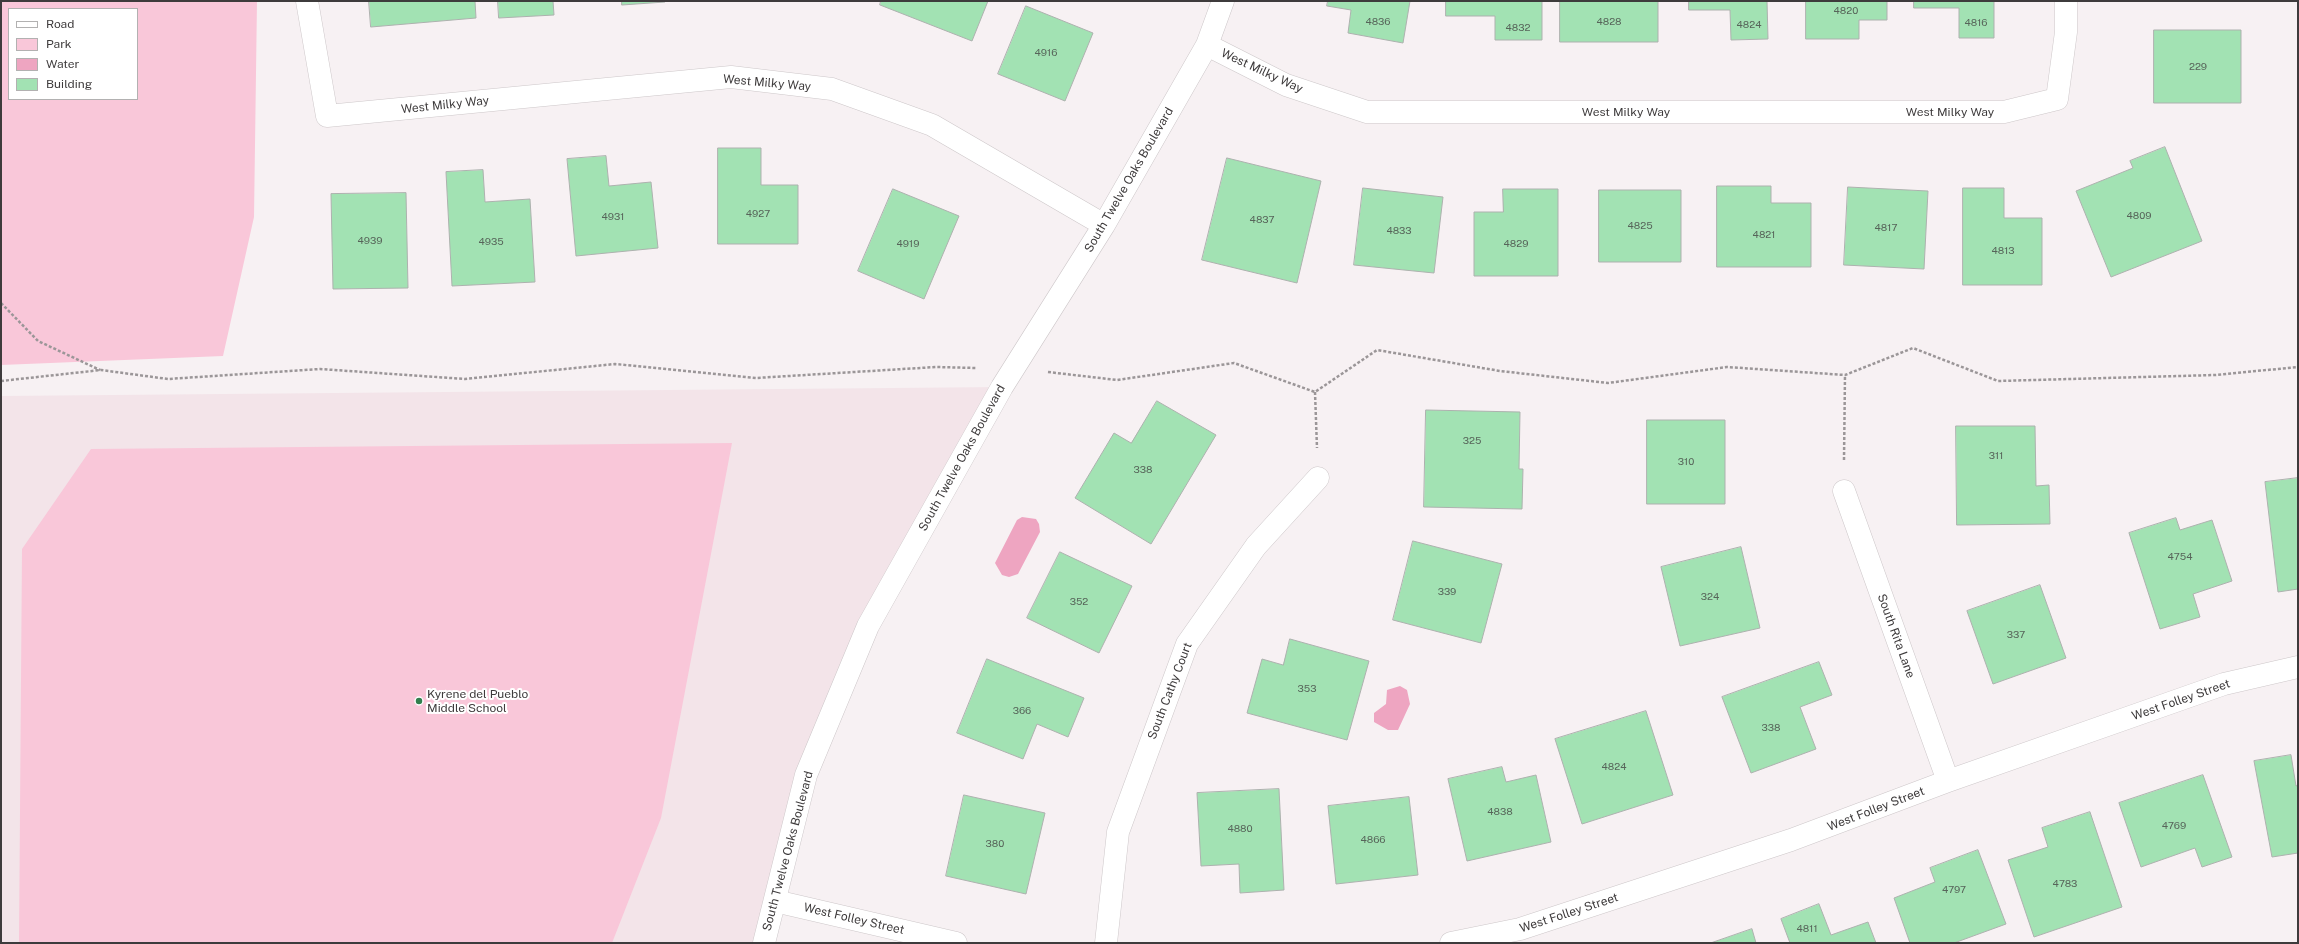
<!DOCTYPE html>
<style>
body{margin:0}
#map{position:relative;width:2299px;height:944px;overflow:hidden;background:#f7f1f3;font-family:"Public Sans",sans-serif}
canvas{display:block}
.frame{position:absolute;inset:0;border:2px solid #3e3b3c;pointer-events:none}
.legend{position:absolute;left:8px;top:8px;width:130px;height:92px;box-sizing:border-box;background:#fff;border:1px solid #b2b1b1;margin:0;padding:5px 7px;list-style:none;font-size:12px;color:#3e3b3c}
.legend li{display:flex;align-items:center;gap:8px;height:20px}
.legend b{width:20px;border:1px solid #b2b1b1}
</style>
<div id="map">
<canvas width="2299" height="944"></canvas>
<div class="frame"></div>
<ul class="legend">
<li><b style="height:5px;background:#fff"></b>Road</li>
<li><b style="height:11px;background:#f9c7d9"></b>Park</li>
<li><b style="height:11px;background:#eea5c1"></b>Water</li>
<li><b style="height:11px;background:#a2e2b3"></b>Building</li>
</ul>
</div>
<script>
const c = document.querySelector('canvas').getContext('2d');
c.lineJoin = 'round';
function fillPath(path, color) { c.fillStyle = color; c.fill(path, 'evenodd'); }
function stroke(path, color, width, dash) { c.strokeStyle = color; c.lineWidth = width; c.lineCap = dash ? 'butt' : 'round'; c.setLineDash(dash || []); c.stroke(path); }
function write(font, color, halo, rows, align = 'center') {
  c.font = font + ' "Public Sans",sans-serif'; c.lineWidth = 4; c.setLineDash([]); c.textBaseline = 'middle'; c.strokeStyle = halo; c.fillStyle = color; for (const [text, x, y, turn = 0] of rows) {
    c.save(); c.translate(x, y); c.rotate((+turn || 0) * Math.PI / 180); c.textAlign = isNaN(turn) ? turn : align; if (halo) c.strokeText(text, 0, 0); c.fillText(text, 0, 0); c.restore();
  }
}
fillPath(new Path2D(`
 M1002,387L868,626L806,775L764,943H1V396Z`), '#f3e4e9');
fillPath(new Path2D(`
 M1,1H257L254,217L223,356L1,365ZM9,9H137V99H9Z
 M732,443L661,818L612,943H19L22,549L91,449Z`), '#f9c7d9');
fillPath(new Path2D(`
 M1022,517L1036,519L1039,524L1040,532L1018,574L1009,577L1002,575L995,563L1017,520Z
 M1400,686L1407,690L1410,704L1398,730H1388L1374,722V713L1386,704L1387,690Z`), '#eea5c1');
const building = new Path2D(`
 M369,1H475L476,18L371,27Z
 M498,1H553L554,15L499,18Z
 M622,1H665V2L622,5Z
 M881,1H988L972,41L880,5Z
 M1328,1H1410L1403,43L1348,33L1351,10L1327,6Z
 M1446,1H1542V40H1495V16H1446Z
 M1560,1H1658V42H1560Z
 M1689,1H1767L1768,39L1731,40L1730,10H1689Z
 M1806,1H1887V20H1859V39H1806Z
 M1914,1H1994V38H1959V8H1914Z
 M1026,6L1093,33L1065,101L998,74Z
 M2154,30H2241V103H2154Z
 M2165,147L2202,241L2111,277L2076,191L2133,168L2130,161Z
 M718,148H761V185H798V244H718Z
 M606,156L609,186L651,182L658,248L576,256L567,159Z
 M1227,158L1321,181L1297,283L1202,260Z
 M483,170L485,202L530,199L535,282L452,286L446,172Z
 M1717,186H1771V203H1811V267H1717Z
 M1848,187L1928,191L1924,269L1844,265Z
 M1363,188L1443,197L1434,273L1354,265Z
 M1963,188H2004V218H2042V285H1963Z
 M893,189L959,216L924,299L858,271Z
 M1503,189H1558V276H1474V212H1503Z
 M1599,190H1681V262H1599Z
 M406,193L408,288L333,289L331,194Z
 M1157,401L1216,435L1151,544L1075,498L1114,433L1131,443Z
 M1426,410L1520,412L1519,469H1523L1522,509L1424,507Z
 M1647,420H1725V504H1647Z
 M1956,426H2035L2036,486L2049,485L2050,524L1957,525Z
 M2298,478V589L2278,592L2265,482Z
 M2176,518L2180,530L2212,520L2232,581L2193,594L2200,617L2160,629L2129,533Z
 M1413,541L1502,564L1481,643L1393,620Z
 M1741,547L1760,628L1680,646L1661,567Z
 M1060,552L1132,586L1099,653L1027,618Z
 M2040,585L2066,658L1993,684L1967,611Z
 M1290,639L1369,661L1347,740L1247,713L1262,659L1283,665Z
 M987,659L1084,698L1068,737L1037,724L1023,759L957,733Z
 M1819,662L1832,695L1800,707L1816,749L1751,773L1722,697Z
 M1646,711L1673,795L1582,824L1555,739Z
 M2291,755L2296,786L2298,785V853L2272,857L2254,761Z
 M1502,767L1506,782L1536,775L1551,842L1467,861L1448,779Z
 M2203,775L2232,857L2202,867L2195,848L2141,867L2119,803Z
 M1279,789L1284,890L1240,893L1239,864L1201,866L1197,793Z
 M964,795L1045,813L1026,894L946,876Z
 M1409,797L1418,875L1336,884L1328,806Z
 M2090,812L2122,907L2034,937L2008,860L2048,847L2042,828Z
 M1978,850L2006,924L1954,943H1910L1894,898L1935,882L1930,868Z
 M1819,904L1831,935L1868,922L1876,943H1790L1781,919Z
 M1752,929L1756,943H1711Z`);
fillPath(building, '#a2e2b3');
stroke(building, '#adb1ae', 1);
const minor = new Path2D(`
 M307,1L327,116L731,77L832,89L932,125L1104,225
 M1207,45L1286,85L1367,112H2004L2057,99L2066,32V1
 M1844,491L1948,781
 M775,901L956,943
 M764,943L806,775L868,626L1002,387L1104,225L1207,45L1223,1
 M1106,943L1118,832L1187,644L1256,546L1318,478
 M1451,943L1520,929L1791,840L1948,781L2224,684L2298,667`);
stroke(minor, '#cdc7c9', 23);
stroke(new Path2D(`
 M1,303L38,341L100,370
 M1048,372L1117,380L1234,363L1315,392L1377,350L1500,371L1608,383L1727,367L1845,375L1913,348L1998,381L2215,375L2298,367
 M1,381L101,370L168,379L320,369L465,379L615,364L756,378L936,367L977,368
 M1315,392L1317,448
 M1844,460L1845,375`), '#9b9698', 2.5, [3, 2]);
stroke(minor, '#fff', 22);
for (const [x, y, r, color] of [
 [419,701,4,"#327f4e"]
]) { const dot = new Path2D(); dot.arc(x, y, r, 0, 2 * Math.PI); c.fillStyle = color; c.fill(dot); stroke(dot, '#fff', 1.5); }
write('10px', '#57655a', null, [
 ["4820",1846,11],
 ["4836",1378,22],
 ["4828",1609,22],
 ["4816",1976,23],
 ["4824",1749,25],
 ["4832",1518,28],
 ["4916",1046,53],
 ["229",2198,67],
 ["4927",758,214],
 ["4809",2139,216],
 ["4931",613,217],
 ["4837",1262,220],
 ["4825",1640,226],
 ["4817",1886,228],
 ["4833",1399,231],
 ["4821",1764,235],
 ["4939",370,241],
 ["4935",491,242],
 ["4919",908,244],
 ["4829",1516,244],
 ["4813",2003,251],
 ["325",1472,441],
 ["311",1996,456],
 ["310",1686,462],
 ["338",1143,470],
 ["4754",2180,557],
 ["339",1447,592],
 ["324",1710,597],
 ["352",1079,602],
 ["337",2016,635],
 ["353",1307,689],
 ["366",1022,711],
 ["338",1771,728],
 ["4824",1614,767],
 ["4838",1500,812],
 ["4769",2174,826],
 ["4880",1240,829],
 ["4866",1373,840],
 ["380",995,844],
 ["4783",2065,884],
 ["4797",1954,890],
 ["4811",1807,929]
]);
write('12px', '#3e3b3c', '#fff', [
 ["West Milky Way",1262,71,25],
 ["West Milky Way",767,83,5],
 ["West Milky Way",445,105,-6],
 ["West Milky Way",1626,112],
 ["West Milky Way",1950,112],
 ["South Twelve Oaks Boulevard",1129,180,-60],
 ["South Twelve Oaks Boulevard",962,458,-61],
 ["South Rita Lane",1896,636,70],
 ["South Cathy Court",1170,691,-69],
 ["West Folley Street",2181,700,-19],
 ["West Folley Street",1876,809,-21],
 ["South Twelve Oaks Boulevard",788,851,-75],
 ["West Folley Street",1569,913,-18],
 ["West Folley Street",854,919,13]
]);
write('12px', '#3e3b3c', '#fff', [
 ["Kyrene del Pueblo",427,694],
 ["Middle School",427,708]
], 'left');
</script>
